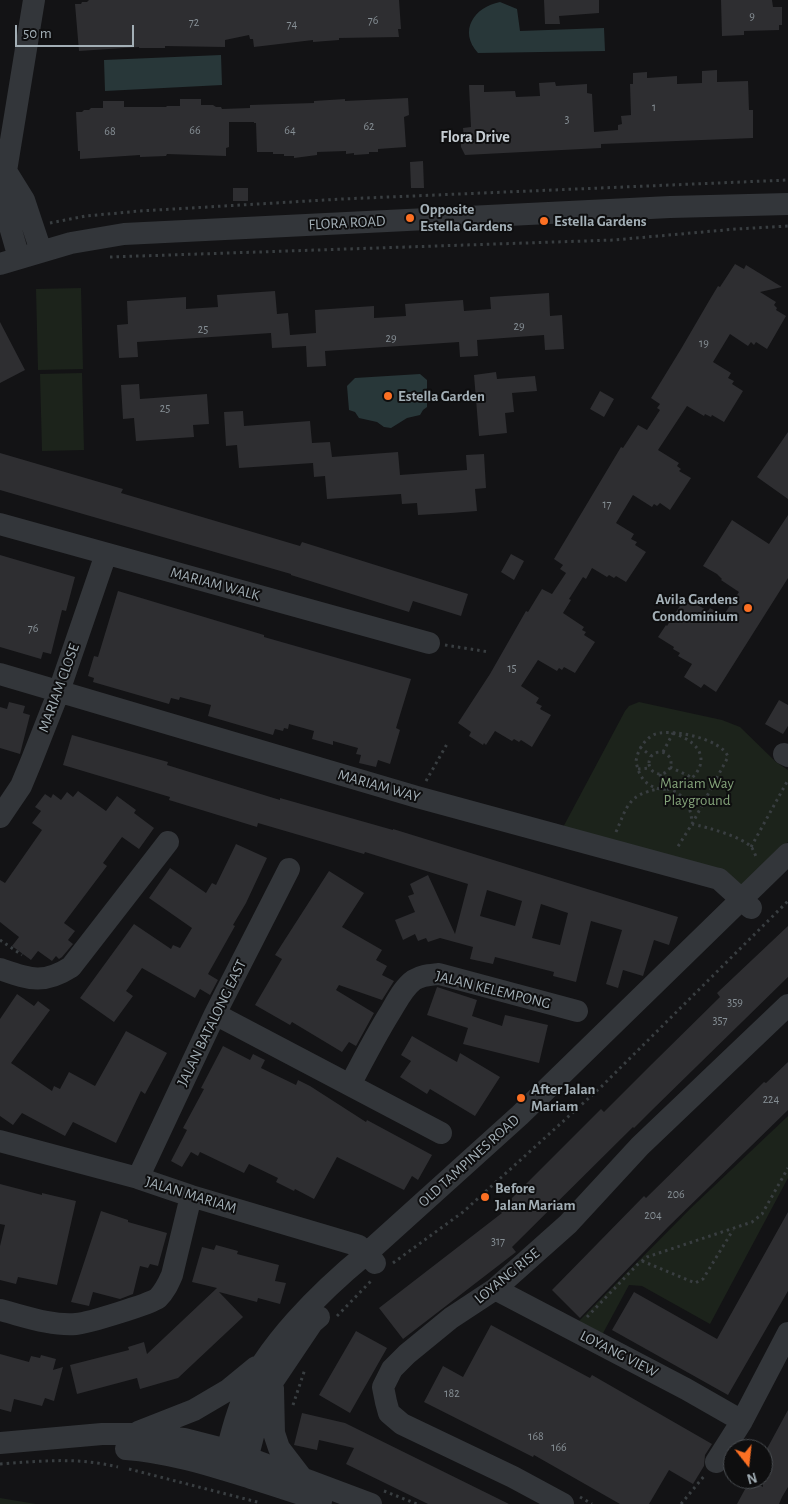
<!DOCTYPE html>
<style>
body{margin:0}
#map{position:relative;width:788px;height:1504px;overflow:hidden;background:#131315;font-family:"Alegreya Sans",sans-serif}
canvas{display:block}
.north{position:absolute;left:723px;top:1439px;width:50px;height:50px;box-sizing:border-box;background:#0e0e0f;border:1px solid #4a4e52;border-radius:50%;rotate:164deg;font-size:14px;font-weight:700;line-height:20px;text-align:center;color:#a3afb6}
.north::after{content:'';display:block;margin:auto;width:18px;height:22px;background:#fc7023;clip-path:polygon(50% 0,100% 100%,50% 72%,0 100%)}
.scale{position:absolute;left:15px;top:25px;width:119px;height:22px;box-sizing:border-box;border:2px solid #a3afb6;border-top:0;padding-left:6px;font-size:15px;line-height:18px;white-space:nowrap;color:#a3afb6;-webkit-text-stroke:4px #0e0e0f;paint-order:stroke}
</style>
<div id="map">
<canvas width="788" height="1504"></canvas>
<div class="north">N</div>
<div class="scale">50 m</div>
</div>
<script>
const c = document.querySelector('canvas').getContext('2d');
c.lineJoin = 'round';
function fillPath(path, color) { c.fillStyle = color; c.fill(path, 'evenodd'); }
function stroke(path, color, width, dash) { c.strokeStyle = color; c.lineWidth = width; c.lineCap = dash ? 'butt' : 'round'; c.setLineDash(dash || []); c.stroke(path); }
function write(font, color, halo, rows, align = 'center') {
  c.font = font + ' "Alegreya Sans",sans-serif'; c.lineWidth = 4; c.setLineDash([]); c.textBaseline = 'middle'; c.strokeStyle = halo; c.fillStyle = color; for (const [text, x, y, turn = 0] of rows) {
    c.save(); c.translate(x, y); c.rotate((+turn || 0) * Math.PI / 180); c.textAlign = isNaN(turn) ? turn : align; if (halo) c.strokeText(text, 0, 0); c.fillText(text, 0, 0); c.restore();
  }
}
fillPath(new Path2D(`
 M81,288L83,369L38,370L36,289Z
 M82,373L84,450L42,451L40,374Z
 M639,702L722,720L740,727L776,762L788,770V842L738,892L560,833L625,711L629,706Z
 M788,1116V1178L710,1324L642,1286L629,1285L602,1335L579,1321L692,1207Z
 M0,1498L36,1504H0Z`), '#1c231b');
fillPath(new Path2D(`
 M500,2L517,9L520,31L604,28L605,51L478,53C458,31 474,7 500,2Z
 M221,55L222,85L105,91L104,60Z
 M420,374L427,380V407L423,410L420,415L407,418L391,428L384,427L377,422L359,418L355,412L349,410L347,386L355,378Z`), '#283739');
fillPath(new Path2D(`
 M89,0H399L401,29H398L399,37L339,38V40L313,42V40L254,47L253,39H250L249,35L225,40V47L165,46V48H139V47L79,51L75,4H81L82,2H87Z
 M544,0H599V13L559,16L560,24H545Z
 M721,0H772L773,7H782V25H779V30L744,31V35L722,36Z
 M717,70V82L748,81L749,110H753V138L601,144V148L465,155L461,147V139H464L463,128L471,127L469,85H484V92L515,91L516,97L540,96L539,83L555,82L556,86L587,84V93L592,94L594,132L618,130V125L622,124L621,116L631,115L630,84H633V73L647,72V78L677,76V84L702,83V71Z
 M408,98L409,115L404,117L406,147L378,149V152H369V154L354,155V153L346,154V151L317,152V155L294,158V156H284V154H273V152H257L256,123H254V122H229V147L226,148V156L167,154L166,156L140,157V155L80,159V151H78L76,112H82L84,110H89L91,108H103V101H124V107H166L167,106H180V99H201V105H213L216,107H221L222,109L250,108V105L314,103V101L345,99V101Z
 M423,161L424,188H411L410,162Z
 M233,188H248V201H233Z
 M735,264L744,269L746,265L782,287L760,292L776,302L774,305L777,308L776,310L786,316L767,349L756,342L754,345L751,342L748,346L730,334L713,362L731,373L728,378L734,381L732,384L743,391L724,422L712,415L711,417L705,414L704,416L687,406L658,450L679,463L677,466L681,469L679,471L691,478L670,510L660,503L657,506L654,504L652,507L633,495L616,523L634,534L631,539L637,542L635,545L646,552L626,582L616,576L614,578L609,575L607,577L592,568L586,579L583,577L569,599L571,600L563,613L584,627L582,630L586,632L584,635L595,642L575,673L564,667L562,670L559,668L557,671L538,660L521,686L539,698L536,703L542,706L540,709L551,715L532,747L521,740L519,742L514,739L512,741L495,731L486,745L484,743L483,745L469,736L471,732L458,723L490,674L526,611L528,612L542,589L552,594L566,573L560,569L563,565L554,559L621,447L623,448L638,425L647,430L660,410L657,408L660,404L651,398L681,349L709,301L718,286L720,287Z
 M275,291L277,314L288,313L290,335L316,333L315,310L374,306V318L406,316L405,304L463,300L464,311L491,309L490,297L549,293L550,316L562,315L564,349L545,350L544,335L477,340L478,356L460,357L459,342L325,351L326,366L307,367L306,346L272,348L271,333L137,342L138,357L119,358L117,325L128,324L127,301L186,297V309L218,307L217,295Z
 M0,322L25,370L0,383Z
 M496,372L497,379L535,376L537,391L512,393L514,412L505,413L507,433L479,436L474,375Z
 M139,384L140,399L207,394L209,424L193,425L194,437L136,441L134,418L123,419L121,385Z
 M600,391L614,399L604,417L590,409Z
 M243,411L244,426L310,421L312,443L330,442L332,457L398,452L400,475L467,470L466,455L484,454L486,488L475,489L477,511L451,513L418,515L417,503L402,504L401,494L327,499L325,476L314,477L313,463L239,468L237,445L226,446L224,412Z
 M788,432V499L757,477Z
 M0,453L123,489L121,493L300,546L302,542L468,594L461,616L413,601L409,612L291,575V574L0,490Z
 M788,515V578L716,692L704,684L701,688L684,677L692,664L678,656L680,653L673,649L674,647L658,637L666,625L667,626L685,598L708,611L710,608L723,616L739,592L721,580L722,579L717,574L703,566L732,520L769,544Z
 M511,554L524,561L514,580L501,572Z
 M0,555L75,577L66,611L62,610L51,654L43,652L41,659L0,647Z
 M118,591L264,635V637L411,679L396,728L400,730L390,764L378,760L376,767L359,763L361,755L356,754L358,748L333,741V745L312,739L314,731L289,724L288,729L284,728L283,731L275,729L273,735L208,716L211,705L180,697L179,700L171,698L169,704L93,682L94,678L88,676L94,656L98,657Z
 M779,700L788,705V726L783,734L765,724Z
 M9,702L25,706L23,713L30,715L20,754L0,748V707L7,709Z
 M72,735L168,762L167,765L280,800V798L393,830V829L678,917L669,945L654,940L643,976L623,970L618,988L606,984L622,930L591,921L576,982L553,976L554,972L495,957L493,964L470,959L473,947L440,938L428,942L426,938L418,941L415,934L403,940L395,920L415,912L408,896L414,894L410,884L428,875L455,934L468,884L365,852L364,854L258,823L257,827L169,800L170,797L63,765ZM487,890L522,901L515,926L480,916ZM541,904L568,913L560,945L532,938Z
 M78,791L106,811L117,796L136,810L134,813L154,828L139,849L122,837L103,863L107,866L64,923L75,931L68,940L73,944L62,957L59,959L56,956L52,961L38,951L31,960L12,946L19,937L0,922V880L5,883L42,830L32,823L41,811L35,807L45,794L51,798L53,794L61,800L67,792L73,797Z
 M236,844L267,858L246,903L233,925L235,926L208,974L218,980L210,995L200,989L195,998L142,968L126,991L133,996L114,1022L80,998L134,924L171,949L173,945L180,948L192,928L149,898L170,868L206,893L212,883L216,885Z
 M329,871L364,893L342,927L382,950L376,960L387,966L382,975L394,981L382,1000L339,985L336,990L374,1013L356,1046L349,1042L342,1052L292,1022L290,1025L255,1005L282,959L275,955Z
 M788,926V977L651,1111L634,1128L633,1127L512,1247L516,1252L403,1339L379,1308L502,1213L499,1210L510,1200L601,1109L604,1112L652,1064L720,997L717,993Z
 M437,987L477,1000L472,1016L502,1026L505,1015L548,1025L539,1063L463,1044L468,1028L427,1015Z
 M17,994L34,1006L38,1001L50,1010L11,1063L52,1091L54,1086L60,1089L69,1072L95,1086L126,1031L167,1053L145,1094L141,1091L116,1143L73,1122L65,1136L22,1113L13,1125L0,1116V1019Z
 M412,1036L457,1062L460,1053L500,1077L475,1116L430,1089L427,1094L400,1077L411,1061L401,1055Z
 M223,1046L250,1060L253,1054L265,1060L261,1068L296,1085L298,1080L310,1086L366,1122L367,1120L432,1155L418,1180L412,1176L404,1190L337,1157L314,1199L295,1189L294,1191L276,1182L278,1178L249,1164L244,1173L200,1152L198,1156L191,1152L182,1167L171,1161L187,1130L183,1128L204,1089L201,1088Z
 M788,1062V1110L668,1227L580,1318L552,1290L644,1196L646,1198L764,1082L766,1083Z
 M0,1184L42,1195V1193L76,1201L57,1285L18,1277L16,1284L0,1280V1246L5,1225L0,1224Z
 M101,1211L128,1220V1222L167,1233L158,1266L150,1264L148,1268L140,1266L133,1294L120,1299L93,1292L89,1306L71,1302Z
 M788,1212V1291L728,1395L612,1330L634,1292L717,1339Z
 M216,1245L238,1251L237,1254L279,1265L275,1281L286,1283L280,1304L258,1298L257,1302L219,1292L243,1317L178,1378L140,1389L137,1378L77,1394L70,1365L129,1350L128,1347L144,1342L147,1354L217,1288L192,1282L202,1247L214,1250Z
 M491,1325L590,1378L592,1375L712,1444L705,1455L704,1466L693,1484L669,1470L649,1504H620L534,1455L533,1457L424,1402L443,1366L463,1377Z
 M356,1331L387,1348L350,1413L319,1395Z
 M0,1354L29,1362L31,1356L40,1358L41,1355L56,1359L53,1370L63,1367L54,1401L45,1398L42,1406L14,1399L11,1412L0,1409Z
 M788,1410V1487L782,1497L779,1504H737L750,1480L763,1487V1456Z
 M302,1413L345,1423L509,1504H428L346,1464L354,1448L319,1440L317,1450L294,1445Z`), '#2e2e31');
stroke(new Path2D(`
 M50,223L86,216L140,211L342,199L788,180
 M110,257L614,240L736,229L788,226
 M445,645L489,652
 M673,733C740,756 669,812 643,779C639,774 637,767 636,761C638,750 643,741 653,735C668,727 723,739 728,757L692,824L677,848
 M640,747L651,756
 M649 763a11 11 0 1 1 22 0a11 11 0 1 1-22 0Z
 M663,752L673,733
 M670,767L693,778
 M638,769L650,768
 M660,774L662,788
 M426,781L447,744
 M667,789C685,793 691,807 692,823
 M692,824C706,827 744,837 752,848C754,851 755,855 757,858
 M616,832C627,807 628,794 659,789
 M751,847L788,780
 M0,940L22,955
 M642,1261L695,1283L703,1279L733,1230
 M393,1263L463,1212L601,1087L788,901
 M337,1316L371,1281
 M587,1317L637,1265L647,1257L752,1222L762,1214L788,1168
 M293,1405L305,1369
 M0,1464C42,1461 77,1457 118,1467
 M129,1469L261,1503
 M384,1491L417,1504
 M580,1497L592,1504
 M681,1504L705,1475`), '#393e41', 3, [2.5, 4]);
stroke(new Path2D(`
 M6,171L24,200L41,251
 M19,258L4,206L6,171L34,0
 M0,264L71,243L124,234L670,207L788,204
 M0,524L429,643
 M0,674L417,797L715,878L719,879L751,908
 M784,754L788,756
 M0,817L21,786L31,762L59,691L106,554
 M0,969C29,979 43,985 71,967L168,842
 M215,1014L441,1133
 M350,1085C363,1060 376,1035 391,1011C397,1001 404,987 414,980C422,975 430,975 439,974L577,1011
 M0,1141L138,1178L191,1196L353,1244L359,1246L375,1263
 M138,1178L215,1014L289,869
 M495,1289L686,1389L742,1421
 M0,1310C24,1316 51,1326 76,1324C88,1323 150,1304 158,1298C165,1291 168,1284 172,1275L191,1196
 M273,1389L274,1433L279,1448L302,1478
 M138,1432L194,1410L228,1390L256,1367
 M0,1443L102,1434H133L184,1439L227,1450L371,1504
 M126,1449C167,1452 206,1464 245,1476C270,1484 296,1492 321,1501
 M716,1462L742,1421L788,1333
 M223,1469C228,1446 234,1421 243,1399C266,1345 321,1291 366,1254L520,1115L788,854
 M243,1475L260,1409L273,1381L312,1323L319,1317
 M563,1504L513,1477L402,1424L389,1413L386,1402L383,1387L392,1369L407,1354L451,1318L495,1289L568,1224L640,1146L788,1005`), '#33363a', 22);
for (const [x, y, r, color] of [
 [410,218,5,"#fc7023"],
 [544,221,5,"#fc7023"],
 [388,396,5,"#fc7023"],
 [748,608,5,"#fc7023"],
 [521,1098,5,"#fc7023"],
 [485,1197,5,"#fc7023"]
]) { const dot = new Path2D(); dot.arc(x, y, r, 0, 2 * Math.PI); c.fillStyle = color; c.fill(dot); stroke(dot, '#0e0e0f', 2); }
write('12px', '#868f95', null, [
 ["9",752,16],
 ["76",373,20],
 ["72",194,22],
 ["74",292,24],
 ["1",654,107],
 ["3",567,119],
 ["62",369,126],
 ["66",195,130],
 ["64",290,130],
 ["68",110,131],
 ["29",519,326],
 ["25",203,329],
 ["29",391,338],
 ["19",704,343],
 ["25",165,408],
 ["17",607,504],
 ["76",33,628],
 ["15",512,668],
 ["359",735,1002],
 ["357",720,1020],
 ["224",771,1099],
 ["206",676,1194],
 ["204",653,1215],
 ["317",498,1241],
 ["182",452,1393],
 ["168",536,1436],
 ["166",559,1447]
]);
write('bold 15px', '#a3afb6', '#0e0e0f', [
 ["Opposite",420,209],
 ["Estella Gardens",420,226],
 ["Estella Gardens",554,221],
 ["Estella Garden",398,396],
 ["Avila Gardens",738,599,"right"],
 ["Condominium",738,616,"right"],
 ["After Jalan",531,1089],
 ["Mariam",531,1106],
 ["Before",495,1188],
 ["Jalan Mariam",495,1205]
], 'left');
write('15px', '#a3afb6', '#0e0e0f', [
 ["FLORA ROAD",347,223,-3],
 ["MARIAM WALK",215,584,15],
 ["MARIAM CLOSE",59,688,-70],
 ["MARIAM WAY",379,786,16],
 ["JALAN KELEMPONG",493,990,14],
 ["JALAN BATALONG EAST",212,1023,-64],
 ["OLD TAMPINES ROAD",469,1161,-42],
 ["JALAN MARIAM",191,1195,17],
 ["LOYANG RISE",507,1276,-39],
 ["LOYANG VIEW",619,1354,27]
]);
write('15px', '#83a279', '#0e0e0f', [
 ["Mariam Way",697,783],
 ["Playground",697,800]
]);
write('bold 16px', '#c5ccd2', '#0e0e0f', [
 ["Flora Drive",475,137]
]);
</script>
